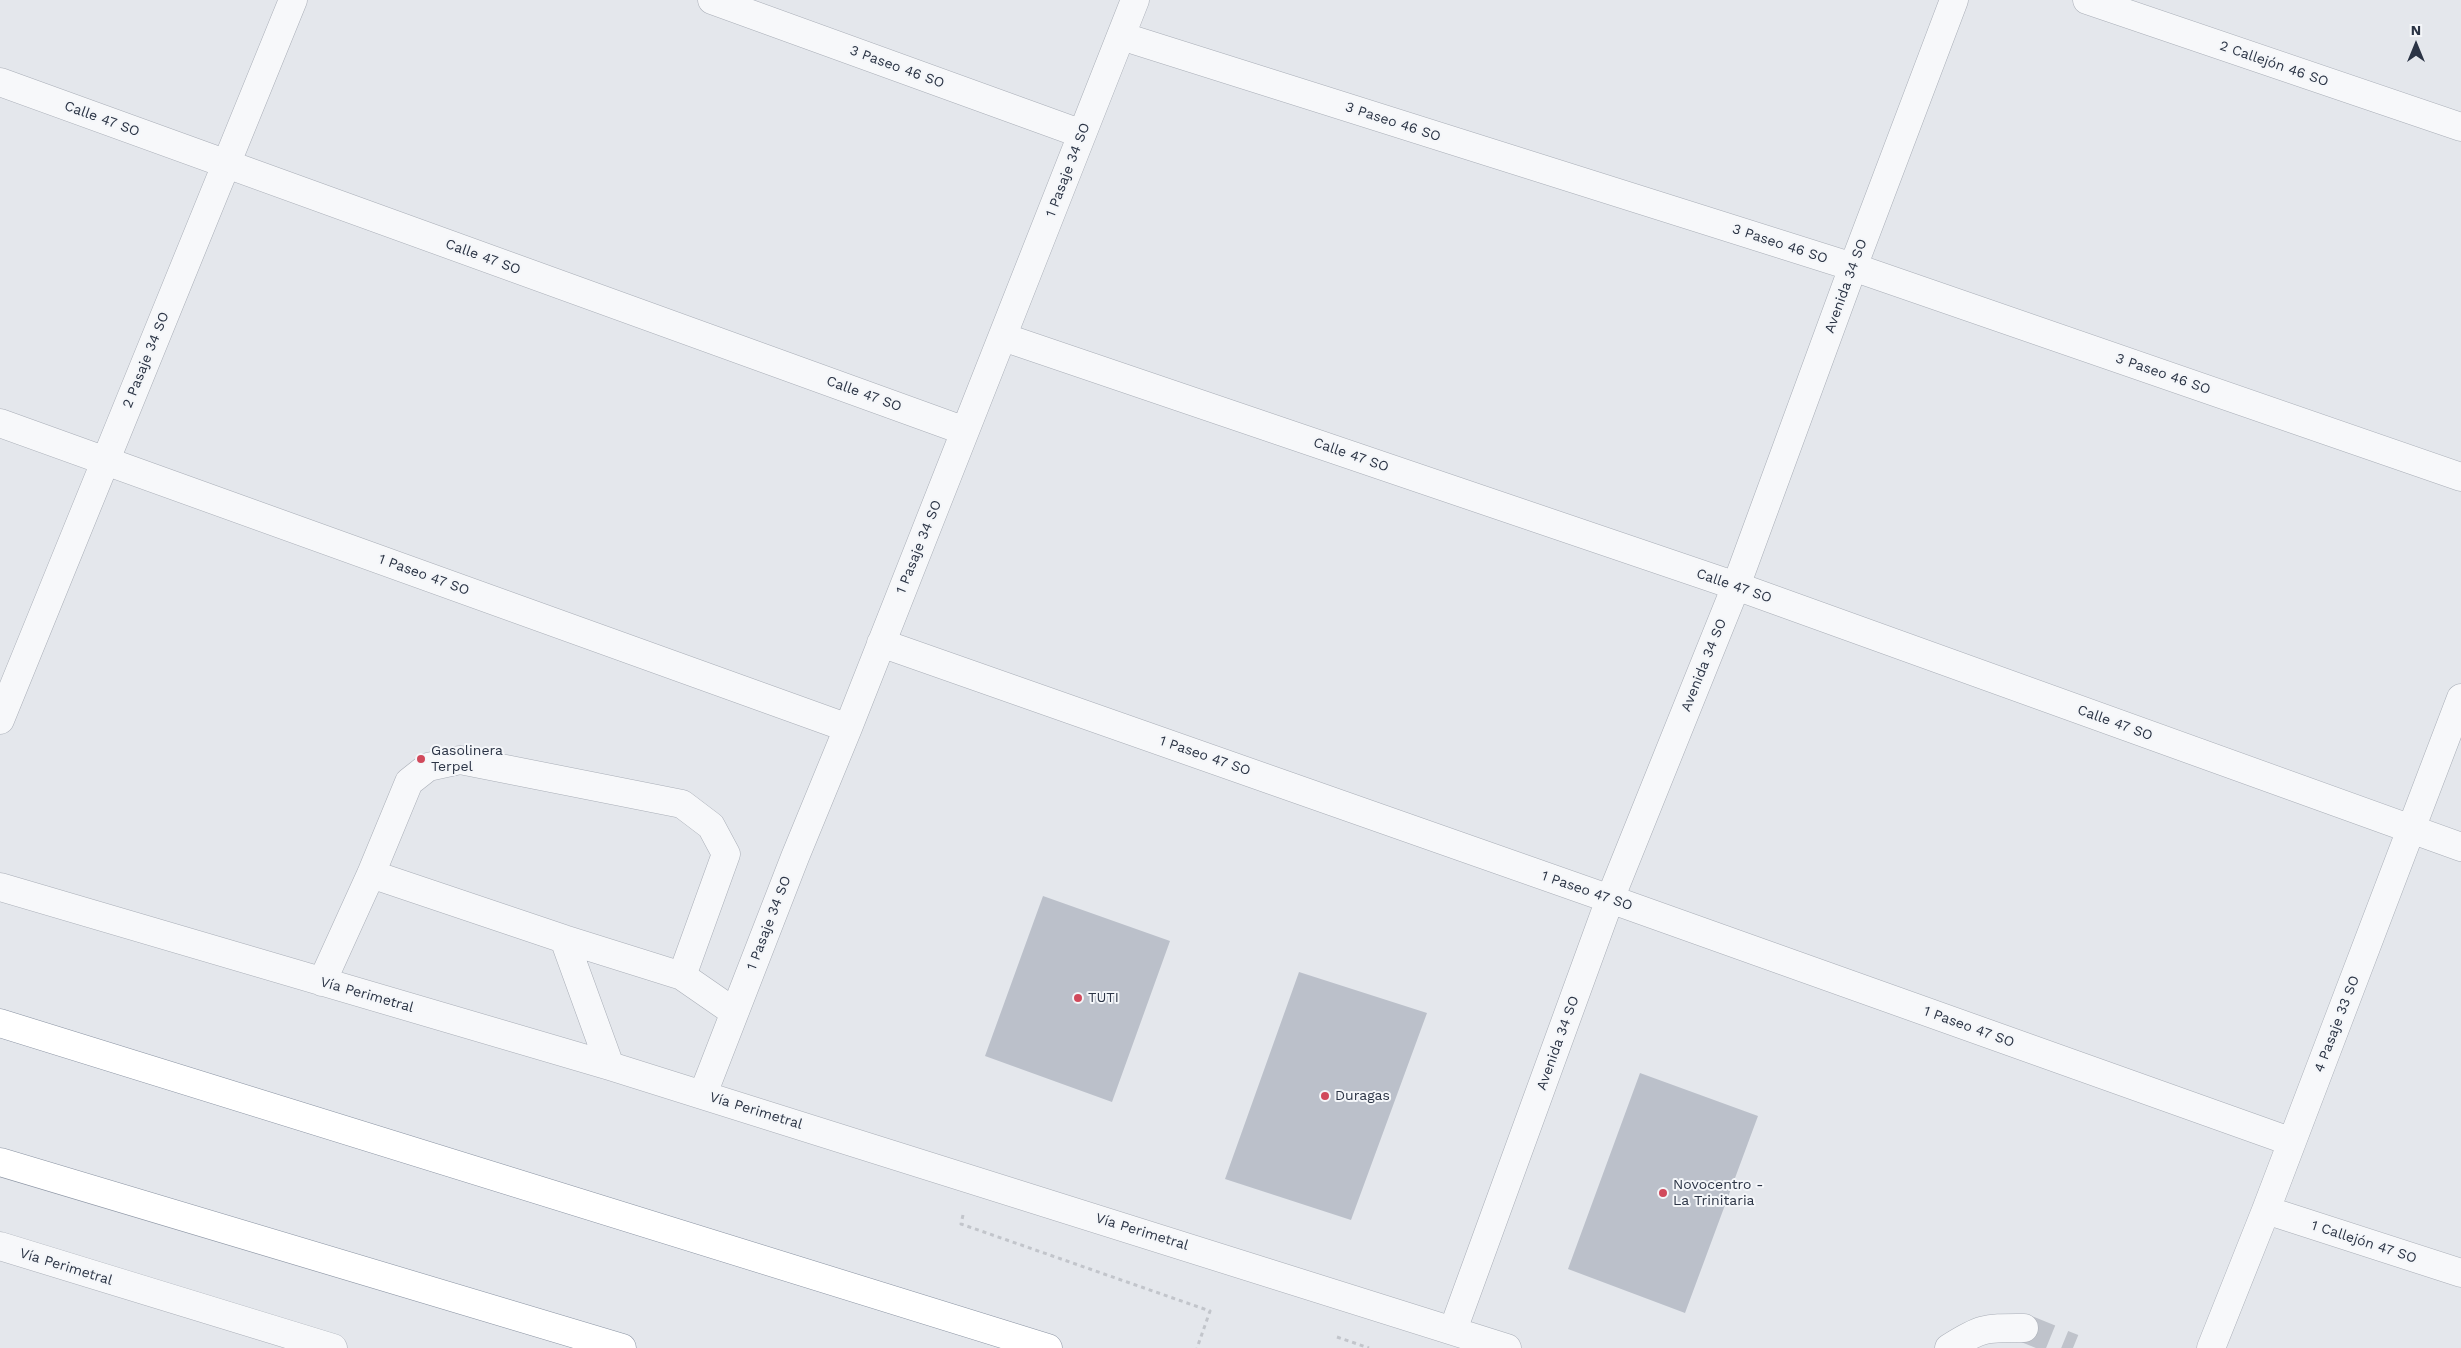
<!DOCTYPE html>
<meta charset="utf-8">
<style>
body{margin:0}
#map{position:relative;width:2461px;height:1348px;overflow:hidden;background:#e4e7ec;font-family:"Work Sans",sans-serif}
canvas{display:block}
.north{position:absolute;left:2391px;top:20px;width:50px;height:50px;-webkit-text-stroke:4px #f4f6f9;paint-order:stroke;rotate:0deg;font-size:14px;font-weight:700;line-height:20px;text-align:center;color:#2b3445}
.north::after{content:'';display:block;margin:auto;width:18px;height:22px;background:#2b3445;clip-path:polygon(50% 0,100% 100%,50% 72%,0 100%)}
</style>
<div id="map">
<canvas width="2461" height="1348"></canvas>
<div class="north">N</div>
</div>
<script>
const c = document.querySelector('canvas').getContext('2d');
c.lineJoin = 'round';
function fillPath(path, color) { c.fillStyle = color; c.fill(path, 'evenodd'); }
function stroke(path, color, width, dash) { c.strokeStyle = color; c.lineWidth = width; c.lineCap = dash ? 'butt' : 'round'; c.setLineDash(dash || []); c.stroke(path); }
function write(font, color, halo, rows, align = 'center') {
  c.font = font + ' "Work Sans",sans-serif'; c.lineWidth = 4; c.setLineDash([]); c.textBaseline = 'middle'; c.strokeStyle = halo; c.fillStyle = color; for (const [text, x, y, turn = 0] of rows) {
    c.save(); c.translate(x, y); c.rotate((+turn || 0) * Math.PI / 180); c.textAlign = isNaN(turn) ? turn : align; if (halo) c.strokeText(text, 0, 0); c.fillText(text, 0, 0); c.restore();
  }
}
fillPath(new Path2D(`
 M1043,896L1170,941L1112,1102L985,1056Z
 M1299,972L1427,1013L1351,1220L1225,1179Z
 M1640,1073L1758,1116L1685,1313L1568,1269Z`), '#bbc0ca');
stroke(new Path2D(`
 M2024,1328L2073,1348`), '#bfc3cb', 28, [28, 14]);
const minor = new Path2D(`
 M712,0L1082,134
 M2087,0L2461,127
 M1121,36L1853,267L2461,477
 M0,82L965,431
 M1003,337L1736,586L2461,847
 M0,423L848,728
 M881,643L1610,899L2292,1142
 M0,720L293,0
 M371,874L564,939L610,1066
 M0,887L610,1066L1507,1348
 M564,939L682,976
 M322,982L371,874L409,782L428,767L460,760L682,804L711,826L726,854L682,976L734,1012
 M703,1094L795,857L848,728L1135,0
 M2266,1210L2461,1273
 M0,1246L333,1348
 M1453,1330L1610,899L1736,586L1853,267L1954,0
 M1949,1348C1982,1327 1985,1328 2024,1328
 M2211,1348L2266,1210L2461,698`);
const highway = new Path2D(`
 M0,1023L1048,1348
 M0,1162L622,1348`);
stroke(minor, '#a9aeb7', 29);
stroke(highway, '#8b94a3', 29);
stroke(new Path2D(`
 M963,1215L961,1224L1210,1311L1197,1348
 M1337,1337L1369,1348`), '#c2c5cb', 3, [4, 4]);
stroke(minor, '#f7f8fa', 28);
stroke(highway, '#fff', 28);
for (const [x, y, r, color] of [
 [421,759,5,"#d1495b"],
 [1078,998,5,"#d1495b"],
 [1325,1096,5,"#d1495b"],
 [1663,1193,5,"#d1495b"]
]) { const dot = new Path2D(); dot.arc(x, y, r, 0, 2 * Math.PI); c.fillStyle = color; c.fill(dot); stroke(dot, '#f4f6f9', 2); }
write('14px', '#2b3445', '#f4f6f9', [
 ["2 Callejón 46 SO",2274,64,19],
 ["3 Paseo 46 SO",897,67,20],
 ["Calle 47 SO",102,119,20],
 ["3 Paseo 46 SO",1393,122,18],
 ["1 Pasaje 34 SO",1068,170,-69],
 ["3 Paseo 46 SO",1780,244,18],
 ["Calle 47 SO",483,257,20],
 ["Avenida 34 SO",1846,286,-70],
 ["2 Pasaje 34 SO",146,360,-68],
 ["3 Paseo 46 SO",2163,374,19],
 ["Calle 47 SO",864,394,20],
 ["Calle 47 SO",1351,455,19],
 ["1 Pasaje 34 SO",919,547,-68],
 ["1 Paseo 47 SO",424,575,20],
 ["Calle 47 SO",1734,586,19],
 ["Avenida 34 SO",1704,665,-68],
 ["Calle 47 SO",2115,723,20],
 ["1 Paseo 47 SO",1205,756,19],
 ["1 Paseo 47 SO",1587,891,19],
 ["1 Pasaje 34 SO",769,923,-69],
 ["Vía Perimetral",367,995,16],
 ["4 Pasaje 33 SO",2337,1024,-69],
 ["1 Paseo 47 SO",1969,1027,20],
 ["Avenida 34 SO",1558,1043,-70],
 ["Vía Perimetral",756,1111,17],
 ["Vía Perimetral",1142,1232,17],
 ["1 Callejón 47 SO",2364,1242,18],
 ["Vía Perimetral",66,1267,17]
]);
write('14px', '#2b3445', '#f4f6f9', [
 ["Gasolinera",431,751],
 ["Terpel",431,767],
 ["TUTI",1088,998],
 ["Duragas",1335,1096],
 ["Novocentro -",1673,1185],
 ["La Trinitaria",1673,1201]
], 'left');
</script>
